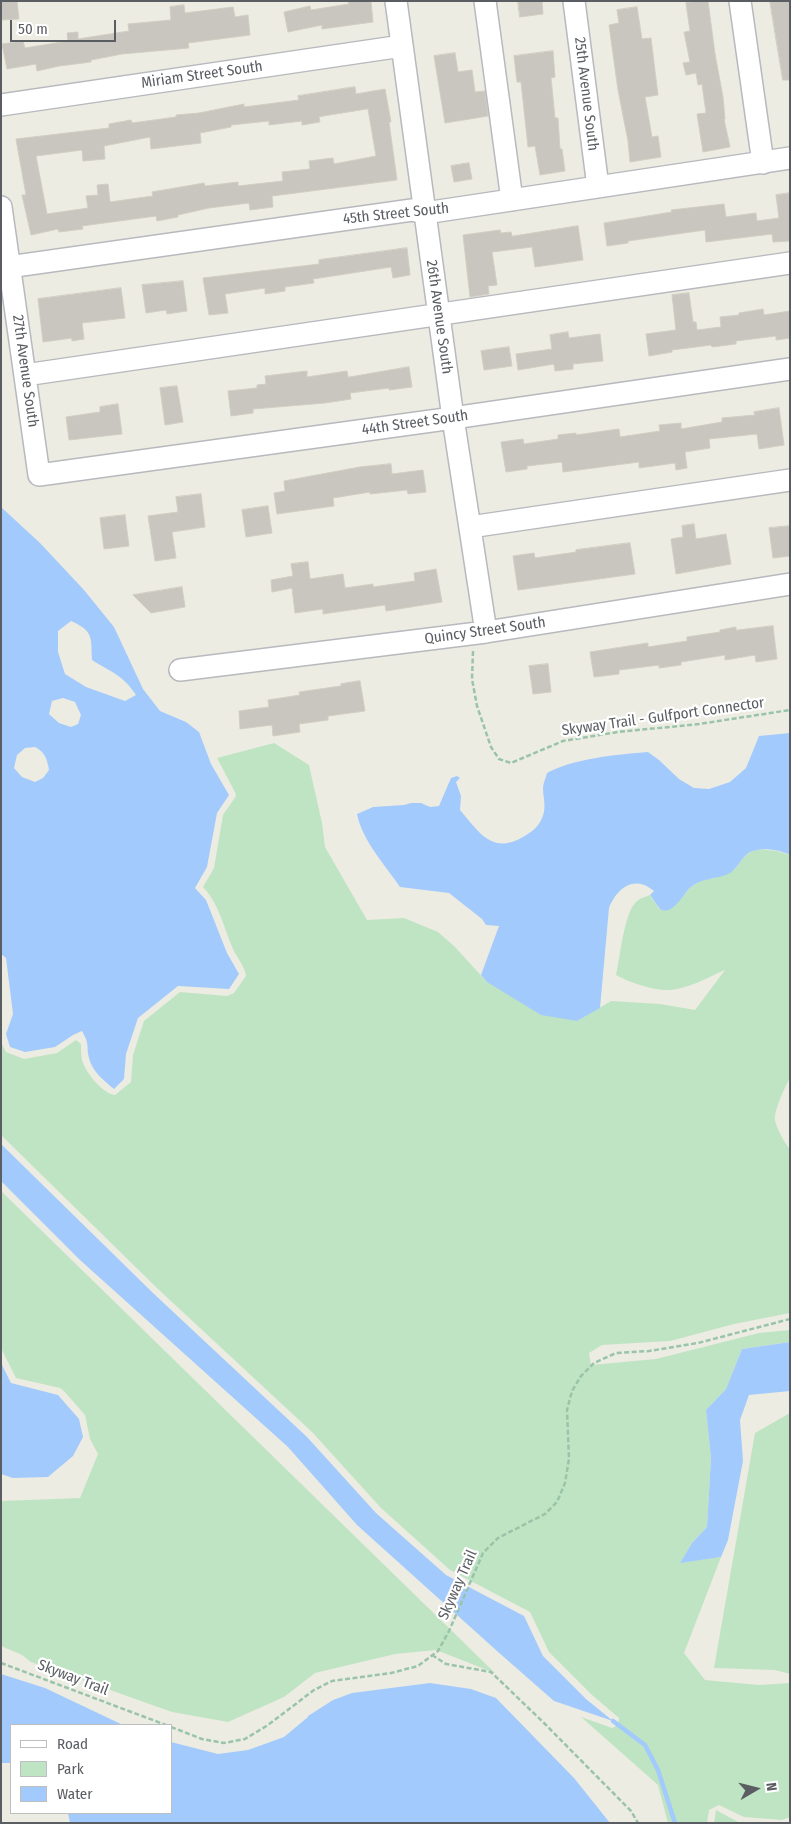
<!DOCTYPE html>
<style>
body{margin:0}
#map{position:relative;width:791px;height:1824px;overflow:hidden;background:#edece2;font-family:"Fira Sans Condensed",sans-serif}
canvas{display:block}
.frame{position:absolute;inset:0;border:2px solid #5a5d62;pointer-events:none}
.legend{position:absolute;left:10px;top:1724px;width:162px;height:90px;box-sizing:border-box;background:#fff;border:1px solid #bdbec0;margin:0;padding:6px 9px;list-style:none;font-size:15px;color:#5a5d62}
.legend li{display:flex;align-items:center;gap:10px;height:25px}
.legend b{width:25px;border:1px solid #bdbec0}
.north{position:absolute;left:731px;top:1764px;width:50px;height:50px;-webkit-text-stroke:4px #fff;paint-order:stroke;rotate:82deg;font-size:14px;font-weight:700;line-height:20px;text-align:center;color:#5a5d62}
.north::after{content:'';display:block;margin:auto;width:18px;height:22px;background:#5a5d62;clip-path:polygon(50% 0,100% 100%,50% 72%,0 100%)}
.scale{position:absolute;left:10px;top:20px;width:106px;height:22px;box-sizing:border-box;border:2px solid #5a5d62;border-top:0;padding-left:6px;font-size:15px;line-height:18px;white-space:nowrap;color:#5a5d62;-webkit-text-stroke:4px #fff;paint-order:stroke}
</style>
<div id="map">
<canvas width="791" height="1824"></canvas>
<div class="frame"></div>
<ul class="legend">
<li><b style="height:6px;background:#fff"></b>Road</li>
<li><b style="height:14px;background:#bfe4c3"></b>Park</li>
<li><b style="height:14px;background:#a3cafc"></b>Water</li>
</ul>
<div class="north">N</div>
<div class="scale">50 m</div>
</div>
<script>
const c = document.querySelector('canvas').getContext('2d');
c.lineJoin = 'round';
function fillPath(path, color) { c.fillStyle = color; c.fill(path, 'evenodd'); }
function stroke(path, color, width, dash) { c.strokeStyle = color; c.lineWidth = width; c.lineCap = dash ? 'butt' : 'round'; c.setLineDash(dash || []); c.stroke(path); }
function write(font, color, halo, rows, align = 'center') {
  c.font = font + ' "Fira Sans Condensed",sans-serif'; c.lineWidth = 4.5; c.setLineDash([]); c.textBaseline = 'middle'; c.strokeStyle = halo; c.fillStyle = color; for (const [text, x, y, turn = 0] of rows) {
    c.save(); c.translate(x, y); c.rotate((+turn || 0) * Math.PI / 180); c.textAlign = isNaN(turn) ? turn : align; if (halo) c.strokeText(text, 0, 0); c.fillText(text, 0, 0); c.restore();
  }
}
fillPath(new Path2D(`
 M274,743L309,765L322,823L325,847L367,920L404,918L438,932L455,947L487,982L577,1021L611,1001L660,1004L695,1010L725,970C707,978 688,989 669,990C655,991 628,982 616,975C620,958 624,913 636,902C640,898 645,897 650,895L659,909L675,905L691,887L703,879H712L735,869L745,856L752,851L758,849L777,851L790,855V1078C785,1087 774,1110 775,1120C776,1127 785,1144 790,1149V1313L734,1324L670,1341L602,1345L589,1353L591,1365L656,1359L759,1333L790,1330V1342L742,1349L726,1389L706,1410L711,1458L707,1527L692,1543L681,1562L721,1557L684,1653L705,1680L759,1685L790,1683V1817L782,1820L744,1817L719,1805L709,1810L707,1823H668L658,1785L581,1717L612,1728L618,1725L619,1718L592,1695L549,1652L530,1612L450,1570L381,1508L312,1432L158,1289L1,1135V1042L6,1052L24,1059L57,1053L76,1040L81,1044C81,1049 81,1055 82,1060C85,1072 103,1094 115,1095L131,1082L133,1055L144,1021L180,992L227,996L234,993L246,976C245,967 238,959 234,951C224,929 220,905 203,887L214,868L223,815L236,796L235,792L217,758Z
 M1,1191L495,1673L436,1650L395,1654L315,1673L284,1697L228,1722L172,1712L31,1662L22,1655L1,1646V1501L80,1498L98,1454L90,1439L85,1415L64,1391L60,1388L16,1378L1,1348Z
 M790,1413V1674L775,1670L714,1668L755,1433Z
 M716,1810L740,1823H714Z`), '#bfe4c3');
fillPath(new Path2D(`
 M1,507L40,543L84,590L114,627L143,689L160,711L186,722L199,732L211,764L229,795L217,813L207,867L195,888L206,900L227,953L239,974L229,989L178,986L138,1018L126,1054L124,1079L114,1089C104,1081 92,1071 89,1058C86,1045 90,1045 82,1031L73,1035L55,1047L25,1052L10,1047L6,1034L13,1014L6,958L1,954ZM71,621C94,631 91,638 92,660C111,672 123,675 136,695L125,701L86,687L65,674L58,652V631ZM63,698L75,702L81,715L78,724L71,727L59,723L49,714L52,701ZM35,747C45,752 47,759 49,770L43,778L35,782L22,777L14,768L17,755L25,748Z
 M790,733V855C778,849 756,846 746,855C740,861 737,868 730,873C717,880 703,877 691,887C683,894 674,914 662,910C658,909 653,898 650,895L654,891C634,874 617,888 609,908L600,1008L577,1021L541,1015L487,982L481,975L499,926L486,925L482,919L449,893L400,887C385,865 362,840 357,814L373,807L404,805L411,803H421L430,807L439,806L451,778L457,776L460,778L456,782L461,796L460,810C479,832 492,855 523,837C531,832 538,828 542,818C547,807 543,799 543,788C543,783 546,778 547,773C572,759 619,754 648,752L659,760L679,779L694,788L709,789L730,782L746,768L759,736Z
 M1,1144L153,1293L307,1437L376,1513L446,1575L524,1616L543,1656L586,1699L613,1721L554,1701L497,1651L357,1525L288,1447L80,1260L1,1181Z
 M790,1342V1391L749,1395L740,1420L743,1461L728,1540L721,1557L680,1563L692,1543L707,1527L711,1458L706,1410L726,1389L742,1349Z
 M1,1363L11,1383L58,1395L79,1419L83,1437L73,1456L48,1477L13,1478L1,1474Z
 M1,1674L45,1688L123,1725H11V1763H1Z
 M430,1683L471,1689L496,1698L574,1778L610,1823H70L68,1813H171V1742L218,1754L248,1750L284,1737L308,1717V1716L333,1700L352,1693Z`), '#a3cafc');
stroke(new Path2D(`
 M613,1721L645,1745L658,1770L675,1823`), '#a3cafc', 4.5);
const building = new Path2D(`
 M1,1H17L19,19L1,20Z
 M348,1H371L373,22L322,29V25L288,32L284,12L310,6L311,10L349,4Z
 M518,1H542L543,14L520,17Z
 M696,1H708L715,54L723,97L725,119H724L730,147L703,152L697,114L706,113L702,84L698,85L696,73L686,75L683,63L690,62L684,32L690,31L686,3Z
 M770,1H790V80H783Z
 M184,5L185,13L233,7L235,17L248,15L250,35L188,43L189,48L122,54L91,60V62L59,66L37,71L36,64L7,69L2,44L23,41L25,48L68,41L67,33L78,32V39L129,31L128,24L171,20L170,7Z
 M637,7L642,39L651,38L658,95L645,97L652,137L658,136L661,157L630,162L628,141L618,90L609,25L619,23L617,10Z
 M553,51L555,77L551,78L555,118H558L560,149H562L565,171L540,175L535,146L528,147L521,82H517L514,56Z
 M455,53L458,72L472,70L475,92L485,91L488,116L445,123L434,56Z
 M355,87L356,94L385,89L391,122H389L397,180L272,196L273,207L250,210L249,203L209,208L178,215V217L157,221L156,216L82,226L83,229L59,232L58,229L31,235L22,195H26L16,139L109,128V124L131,120L132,123L176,117V115L199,113L244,104V107L299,100L298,96ZM368,109L376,156L334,164L333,158L309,161L310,169L282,172L283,181L238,186V182L205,186L204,183L152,192L153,196L110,202L108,184L97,185L98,195L86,196L88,208L47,214L36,156L82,150L83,161L105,159L104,146L150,137L151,149L201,143L200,133L231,127V125L269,121V125L302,121V125L320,122L319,117Z
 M469,163L472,179L454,182L451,166Z
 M790,193V241L773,242L772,234L706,242L705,230L628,241V243L607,246L604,223L672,212L671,210L724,204L726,217L756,213L757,221L779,218L776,195Z
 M578,226L583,260L535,267L532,247L492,252L497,285L488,286L489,294L470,297L463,235L500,230L501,233L511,232L512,236Z
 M407,248L410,275L393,278L391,267L313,279L314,283L285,287V291L265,294V288L225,294L228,313L209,315L203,278L319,264V260Z
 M183,281L187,311L167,314L166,310L146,313L142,285Z
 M121,288L125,318L82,323L84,339L72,341V338L43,342L38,299Z
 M689,293L693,322H696L697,330L721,327L720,317L739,315V313L763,309L764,315L790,311V338L776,340V336L736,341V344L712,347L711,345L672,350V352L649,356L646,334L676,330L672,295Z
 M568,332L569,338L600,334L603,361L573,364V369L555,371L554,364L518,370L516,354L552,349L550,335Z
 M509,347L512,366L484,370L481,351Z
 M409,367L412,387L389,390V388L350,393L351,399L325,403L253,409V413L231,416L228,391L257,388V385L266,384L265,376L307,371V377L347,371L348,377Z
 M177,386L183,422L165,425L160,388Z
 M118,404L122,434L69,440L66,417L100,412V407Z
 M779,408L784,445L759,449L757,434L709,439L710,448L685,452L687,468L676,470L675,463L639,468V462L563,472L562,462L527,466V469L506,472L501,442L523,439L524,444L558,439V435L576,433V435L619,429L620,437L660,431L659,425L681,423V429L722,422V418L755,415L754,412Z
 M391,464L392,474L423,470L426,492L408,494L407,490L370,494V492L333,498L334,506L277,514L274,493L285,491L284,481L360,467Z
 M201,494L205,527L172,532L176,558L155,561L148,516L178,512L176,497Z
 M268,506L272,533L246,537L242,510Z
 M125,515L129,546L104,549L100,518Z
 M694,524L696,539L726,534L731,564L676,574L671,539L683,537L682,526Z
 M790,526V556L773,558L769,528Z
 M630,543L635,574L518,590L513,556L534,553L535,558L576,552V550Z
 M308,562L310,579L343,574L345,588L373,584V587L415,581L414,573L436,569L442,602L386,611L385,605L323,614V609L295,613L292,588L272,592L271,580L293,576L291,564Z
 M182,587L185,607L151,613L133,595Z
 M773,626L777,659L756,662L755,655L725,660V655L681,662V665L659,668V665L619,670V674L594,677L590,652L648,643V647L687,641V637L720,632V630L736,627V630Z
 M548,664L551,692L533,694L529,666Z
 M360,681L365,711L328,716V720L299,724L300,732L273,736L272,725L240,729L239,711L269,707L268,700L300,695L299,692L341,686V684Z`);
fillPath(building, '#c8c6bf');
stroke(building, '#d1cec1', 1);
const minor = new Path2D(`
 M396,1L453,418L486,632
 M485,1L512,200
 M574,1L598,187
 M740,1L763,163
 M1,105L402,46
 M1,207L39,475L453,418L790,369
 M1,268L412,210L425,213L790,158
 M25,375L790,263
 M470,527L790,480
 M180,670L486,632L790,584`);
stroke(minor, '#b7b9be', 24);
stroke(new Path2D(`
 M473,651L472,679L477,706L491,747L499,759L511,763L563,741L618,732L699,724L790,710
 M432,1655L446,1664L491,1672L544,1723L631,1811L638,1823
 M1,1663L166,1725
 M171,1727L202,1739L224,1743L245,1739L268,1725L314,1690L332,1681L391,1673L418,1666L438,1651L449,1631L483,1553L498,1538L545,1514L557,1502L565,1483L569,1459L567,1410L572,1391L581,1376L594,1363L616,1353L649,1351L698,1343L790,1319`), '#99c4aa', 2.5, [5, 2.5]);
stroke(minor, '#fff', 21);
write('15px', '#5a5d62', '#fff', [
 ["Miriam Street South",202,75,-8],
 ["25th Avenue South",586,94,83],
 ["45th Street South",396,214,-6],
 ["26th Avenue South",439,317,82],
 ["27th Avenue South",25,371,82],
 ["44th Street South",415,423,-8],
 ["Quincy Street South",485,631,-8],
 ["Skyway Trail - Gulfport Connector",663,717,-8],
 ["Skyway Trail",458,1585,-66],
 ["Skyway Trail",73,1678,21]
]);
</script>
